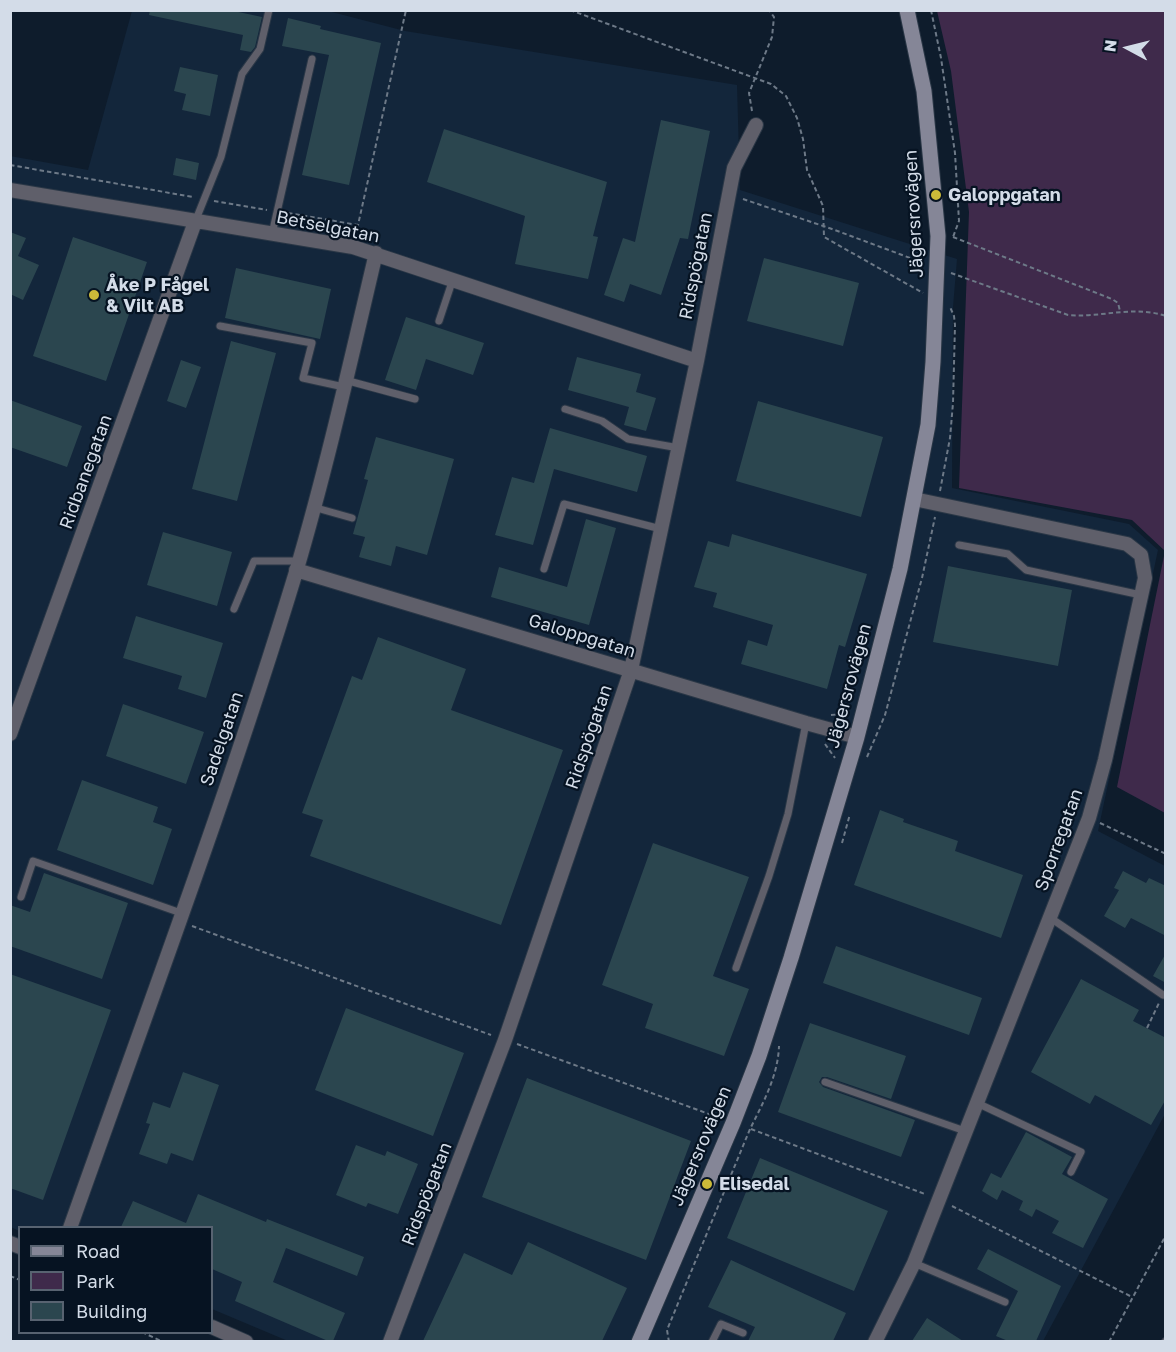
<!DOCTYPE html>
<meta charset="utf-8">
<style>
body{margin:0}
#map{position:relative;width:1176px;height:1352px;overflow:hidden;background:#0e1c2c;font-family:"Golos Text",sans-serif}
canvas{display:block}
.frame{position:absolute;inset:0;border:12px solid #d3dce8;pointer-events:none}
.legend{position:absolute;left:18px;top:1226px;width:195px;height:108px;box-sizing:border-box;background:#061322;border:2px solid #586371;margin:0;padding:8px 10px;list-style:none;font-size:18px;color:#d3dce8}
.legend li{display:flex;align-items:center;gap:12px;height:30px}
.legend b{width:30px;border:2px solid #586371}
.north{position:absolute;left:1098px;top:18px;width:60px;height:60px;-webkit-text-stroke:4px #061322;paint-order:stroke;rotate:277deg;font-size:16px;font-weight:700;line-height:24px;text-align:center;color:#d3dce8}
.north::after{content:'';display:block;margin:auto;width:21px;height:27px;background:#d3dce8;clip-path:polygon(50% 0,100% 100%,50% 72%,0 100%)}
</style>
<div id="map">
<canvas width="1176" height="1352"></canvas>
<div class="frame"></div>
<ul class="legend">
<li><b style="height:8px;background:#858697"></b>Road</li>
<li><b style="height:16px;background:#3f2a4b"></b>Park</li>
<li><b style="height:16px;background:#2b464f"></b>Building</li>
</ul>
<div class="north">N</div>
</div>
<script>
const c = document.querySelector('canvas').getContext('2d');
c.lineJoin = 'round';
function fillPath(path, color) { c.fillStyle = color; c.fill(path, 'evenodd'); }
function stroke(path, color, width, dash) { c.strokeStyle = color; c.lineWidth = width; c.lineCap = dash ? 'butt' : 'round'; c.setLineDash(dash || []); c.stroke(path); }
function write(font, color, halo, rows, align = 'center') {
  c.font = font + ' "Golos Text",sans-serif'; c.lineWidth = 4.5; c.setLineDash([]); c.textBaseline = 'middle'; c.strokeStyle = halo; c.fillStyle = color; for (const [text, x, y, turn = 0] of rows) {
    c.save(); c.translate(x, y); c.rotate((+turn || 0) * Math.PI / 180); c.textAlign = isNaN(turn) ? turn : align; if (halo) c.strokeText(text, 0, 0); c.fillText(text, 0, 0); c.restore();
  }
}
fillPath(new Path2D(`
 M132,11H328L405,31L737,85L740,190L957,259L953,307L952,488L1129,524L1158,550L1098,831L1165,866V1114L1043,1341H288L212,1309V1228H20L19,1231L11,1227L10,156L88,170Z`), '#13263b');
fillPath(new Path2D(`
 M937,11H1165V813L1117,787L1165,551L1132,520L959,488L969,212L951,71Z`), '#3f2a4b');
fillPath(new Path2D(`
 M150,10H229L262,17L255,47L251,52L240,50L243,35L149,15Z
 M288,18L321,26L320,29L381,43L349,185L302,175L329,55L282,46Z
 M180,67L218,75L210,116L182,110L186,94L174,91Z
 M661,120L710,131L688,239L680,238L661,295L630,284L624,302L604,295L623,238L635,242Z
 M444,129L607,182L593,236L598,237L588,279L515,264L525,216L427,182Z
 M176,158L199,163L196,180L173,175Z
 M10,232L26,238L18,256L39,265L23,300L10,294Z
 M73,237L147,262L106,381L33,356Z
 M764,258L859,283L843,346L747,321Z
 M236,268L331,289L320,339L225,318Z
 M406,317L484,343L473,375L426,359L416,390L385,380Z
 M231,341L276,353L237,501L192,489Z
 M577,357L641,374L636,392L656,398L646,431L624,425L629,407L568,390Z
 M181,360L201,367L186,408L167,401Z
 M10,400L82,426L67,467L10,447Z
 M758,401L883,437L861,517L736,481Z
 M550,428L647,456L637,492L554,469L533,545L495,535L512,477L534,483Z
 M376,437L454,459L427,555L396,546L391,566L359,557L365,537L353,534L368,480L364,479Z
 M586,519L616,528L589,625L491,597L499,567L567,587Z
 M163,532L232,552L217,606L147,585Z
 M732,534L867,574L845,647L839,645L827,689L741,664L748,640L767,646L773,625L713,607L717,593L694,587L708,541L729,547Z
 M948,566L1072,590L1058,666L933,642Z
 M136,616L223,643L206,698L178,689L182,676L123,658Z
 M378,637L466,669L451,710L563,750L501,925L310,856L323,820L302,813L352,676L362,680Z
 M123,704L204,732L186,784L106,756Z
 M82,780L158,807L153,822L172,829L153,885L57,850Z
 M880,810L904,819L903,822L958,841L955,851L1023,875L1001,938L854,885Z
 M653,843L749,877L713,976L749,989L724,1056L645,1028L653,1004L602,985Z
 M1123,871L1146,883L1149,878L1166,886V936L1131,918L1125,928L1104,916L1119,890L1114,888Z
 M44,873L128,903L102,979L10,946V905L30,912Z
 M836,946L982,998L969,1035L823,983Z
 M1166,953V983L1153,976Z
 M10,974L111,1010L43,1200L10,1188Z
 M1081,979L1139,1010L1133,1021L1166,1038V1099L1151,1125L1095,1095L1090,1104L1031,1072Z
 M346,1008L464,1053L433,1136L315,1090Z
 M810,1023L906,1056L891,1099L827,1077H822L819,1082L823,1087L915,1120L901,1157L778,1112Z
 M183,1072L219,1085L193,1161L171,1153L167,1164L139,1154L150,1124L146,1123L153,1102L170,1108Z
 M527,1078L691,1141L646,1260L482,1197Z
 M1026,1132L1072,1157L1062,1174L1108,1199L1083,1248L1052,1233L1059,1221L1036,1209L1032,1217L1019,1210L1023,1201L1002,1190L997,1200L982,1191L991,1173L1001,1178Z
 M356,1145L385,1156L387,1151L418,1164L398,1214L368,1203L366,1207L336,1195Z
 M760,1158L888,1211L854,1291L727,1238Z
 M198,1194L266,1222L267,1219L364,1257L357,1276L286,1248L273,1282L345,1313L333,1341H328L235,1301L242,1282L212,1269V1227H121L133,1201L186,1223Z
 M528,1242L627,1288L602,1341H423L464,1253L512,1275Z
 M988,1249L1061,1286L1036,1341H1008L996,1336L1018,1291L977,1269Z
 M731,1260L846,1313L833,1341H748L755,1327L708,1307Z
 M927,1318L963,1341H912Z`), '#2b464f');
const lane = new Path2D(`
 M195,222L221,157L242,74L260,49L269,10
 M272,234L312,59
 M439,321L453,279
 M220,326L312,343L303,378L344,387
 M345,380L415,399
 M565,409L602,421L628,439L679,448
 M313,507L352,518
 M959,545L1008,554L1026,570L1141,595
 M544,569L564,504L661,529
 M234,609L254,561H299
 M21,897L33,861L181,913
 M1048,920L1055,921L1163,995
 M736,968L769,876L788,814L806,723
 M825,1082L965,1131
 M977,1103L1081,1152L1071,1172
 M914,1263L1005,1302
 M712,1342L721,1324L743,1333
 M1165,1342L1166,1341`);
const street = new Path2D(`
 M10,190L353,247L697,361
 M296,570L806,723L857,737
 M10,734L195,222
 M70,1228C147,1010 229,793 296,572C327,467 351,359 376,253
 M10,1243L20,1247
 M212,1327L246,1342
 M390,1342L505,1040L631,670L697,361L734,168L756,125
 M875,1342L914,1263L1089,818L1105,760L1145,578L1141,555L1127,544L914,499`);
const secondary = new Path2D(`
 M639,1342L733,1123L759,1056L791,958L857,737L900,569L928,425L933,362L938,236L924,91L907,10`);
stroke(lane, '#2a3746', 9);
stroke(street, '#2a3746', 16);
stroke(secondary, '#2a3746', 17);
stroke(new Path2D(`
 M570,10L771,84L786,96L797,118L803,139L807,170L823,206L824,237L923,293
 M931,10L941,58L955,153L959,221L953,237
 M752,111L749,93L772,37L774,17L769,10
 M10,165L193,197
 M743,199L832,229L921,262
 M214,201L267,210
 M288,213L358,225L406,10
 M953,237L1112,299L1118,303L1120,311
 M951,273L1068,315C1101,318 1133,305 1166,316
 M940,491L950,438L953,403L955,325L954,316L950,307
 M831,715L843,714L849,710
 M825,744L835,758
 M867,757L885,715L922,578L935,517
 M1100,823L1166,854
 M842,843L850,814
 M192,926L491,1035
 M1147,1028L1159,1003
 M517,1044L720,1118
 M751,1129L925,1194
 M952,1206L1132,1297
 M10,1276L20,1280
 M142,1332L163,1342
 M669,1342L667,1330L750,1129C763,1103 778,1076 779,1046
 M1109,1342L1166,1235`), '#6d7987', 2, [4.5, 3]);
stroke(lane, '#5f5f6a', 7);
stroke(street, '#5f5f6a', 14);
stroke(secondary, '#858697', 15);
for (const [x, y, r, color] of [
 [936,195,6,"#cbba39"],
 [94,295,6,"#cbba39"],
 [707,1184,6,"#cbba39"]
]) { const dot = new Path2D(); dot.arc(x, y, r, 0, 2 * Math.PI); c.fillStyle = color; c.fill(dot); stroke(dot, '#061322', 2); }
write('bold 18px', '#d3dce8', '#061322', [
 ["Galoppgatan",948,195],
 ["Åke P Fågel",106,285],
 ["& Vilt AB",106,306],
 ["Elisedal",719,1184]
], 'left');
write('18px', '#d3dce8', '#061322', [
 ["Jägersrovägen",914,214,-93],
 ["Betselgatan",328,227,11],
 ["Ridspögatan",696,266,-79],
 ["Ridbanegatan",86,472,-70],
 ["Galoppgatan",582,636,17],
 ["Jägersrovägen",849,686,-75],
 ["Ridspögatan",589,737,-71],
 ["Sadelgatan",222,739,-71],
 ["Sporregatan",1059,840,-70],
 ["Jägersrovägen",701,1146,-67],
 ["Ridspögatan",427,1194,-69]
]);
</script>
